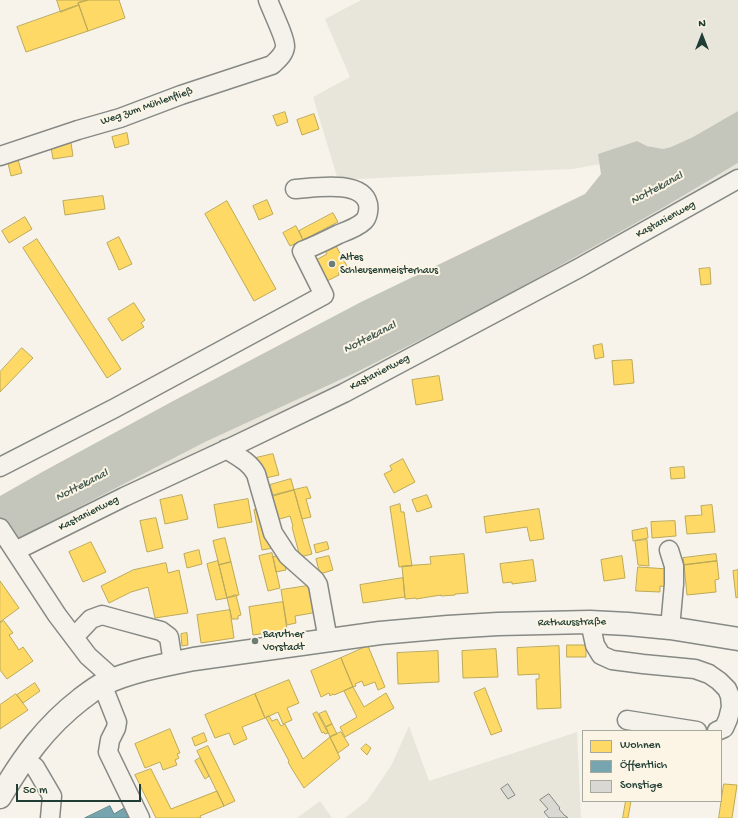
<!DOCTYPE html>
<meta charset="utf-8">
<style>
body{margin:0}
#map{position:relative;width:738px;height:818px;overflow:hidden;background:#f7f3ea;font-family:"Gochi Hand",sans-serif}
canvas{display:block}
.legend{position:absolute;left:582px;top:730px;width:140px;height:72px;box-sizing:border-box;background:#fcf5e5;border:1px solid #a4ab9e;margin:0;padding:5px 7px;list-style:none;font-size:12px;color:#1f3d34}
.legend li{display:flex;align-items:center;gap:8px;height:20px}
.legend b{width:20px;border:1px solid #a4ab9e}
.north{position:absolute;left:682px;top:16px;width:40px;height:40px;-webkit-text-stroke:3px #fcf5e5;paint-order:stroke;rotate:0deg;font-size:11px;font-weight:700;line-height:16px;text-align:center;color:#1f3d34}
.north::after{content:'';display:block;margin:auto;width:14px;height:18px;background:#1f3d34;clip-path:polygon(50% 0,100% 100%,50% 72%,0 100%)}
.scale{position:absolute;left:16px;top:784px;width:125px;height:18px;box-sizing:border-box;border:2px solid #1f3d34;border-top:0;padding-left:5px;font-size:12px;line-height:14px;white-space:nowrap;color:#1f3d34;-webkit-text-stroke:3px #fcf5e5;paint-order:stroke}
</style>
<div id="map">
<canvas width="738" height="818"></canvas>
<ul class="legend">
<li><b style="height:11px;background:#ffd966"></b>Wohnen</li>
<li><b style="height:11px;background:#76a5af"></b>Öffentlich</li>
<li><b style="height:11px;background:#dad8d2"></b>Sonstige</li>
</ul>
<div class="north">N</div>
<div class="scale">50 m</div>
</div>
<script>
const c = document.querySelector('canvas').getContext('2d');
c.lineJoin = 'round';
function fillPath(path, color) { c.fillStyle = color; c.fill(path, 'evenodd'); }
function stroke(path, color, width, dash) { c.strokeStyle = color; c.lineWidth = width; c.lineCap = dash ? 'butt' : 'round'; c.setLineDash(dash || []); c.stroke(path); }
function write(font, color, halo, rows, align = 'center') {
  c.font = font + ' "Gochi Hand",sans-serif'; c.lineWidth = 4; c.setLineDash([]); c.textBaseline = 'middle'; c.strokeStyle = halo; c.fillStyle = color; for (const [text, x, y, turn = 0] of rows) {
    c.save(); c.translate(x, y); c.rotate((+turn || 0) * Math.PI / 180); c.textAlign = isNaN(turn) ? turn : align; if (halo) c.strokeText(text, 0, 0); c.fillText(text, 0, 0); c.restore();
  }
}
fillPath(new Path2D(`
 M361,0H738V111L693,137L671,147L663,149L647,146L637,141L598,154L600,164L573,169L498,172L338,180L313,97L350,77L325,19Z
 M738,163V189L463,326L41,532L23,536L205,442L355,373L499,300L666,206Z
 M409,726L429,781L577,732L581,818H345L367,801L391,766Z
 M320,801L332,818H297Z`), '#e8e5da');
fillPath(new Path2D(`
 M738,111V163L666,206L499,300L355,373L205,442L0,548V496L44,471L175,400L361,302L585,194L601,174L598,154L637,141L647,146L663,149L671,147L693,137Z`), '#c4c6bb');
const homes = new Path2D(`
 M57,0H88L78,3L79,5L61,12Z
 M88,0H119L125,18L88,31L78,3Z
 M79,5L88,31L26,52L17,27Z
 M285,112L288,122L277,126L273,116Z
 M314,114L319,129L302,135L297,120Z
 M127,133L129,144L115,148L112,137Z
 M71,143L73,156L53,159L51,147Z
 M18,160L22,173L11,176L8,163Z
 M103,196L105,209L65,215L63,201Z
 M267,200L273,214L259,220L253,206Z
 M227,201L276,289L254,301L205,214Z
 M333,213L338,222L303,240L299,231Z
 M25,217L32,229L9,243L2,231Z
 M296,226L303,240L290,246L283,233Z
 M119,237L132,264L119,270L107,243Z
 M37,239L121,369L107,378L23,248Z
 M335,244L348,268L338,273L339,275L327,281L316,260L327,254L324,249Z
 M710,268L711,284L701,285L699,269Z
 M134,303L145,320L141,323L144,327L122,341L108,319Z
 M602,344L604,357L595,359L593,346Z
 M22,348L33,358L0,392V372Z
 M632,360L634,383L614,385L612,361Z
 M439,376L443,400L416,405L412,380Z
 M273,454L279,475L261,479L256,458Z
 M403,459L415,482L394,493L384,474L392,470L390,466Z
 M684,467L685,478L671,479L670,468Z
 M291,479L294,490L273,496L270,485Z
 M307,487L311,498L306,499L311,517L302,519L294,490Z
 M294,490L312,554L300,557L292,527L293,526L290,516L273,521L267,497Z
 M182,495L188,519L165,524L160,500Z
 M427,495L432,507L417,512L412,500Z
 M248,499L252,522L218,528L214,505Z
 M400,504L401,512H404L412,566L399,567L390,507Z
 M712,505L715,532L687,534L685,516L702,515L701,506Z
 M265,508L273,548L262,550L254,510Z
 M539,509L544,539L530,541L527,527L486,533L484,517Z
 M156,518L163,548L147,552L140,521Z
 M675,521L676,536L652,538L651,522Z
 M647,528L648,538L633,541L632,531Z
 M225,538L231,562L219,565L213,541Z
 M647,540L649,566L638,565L635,541Z
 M91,542L106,572L83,582L69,552Z
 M327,542L329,549L316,553L314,545Z
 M199,550L202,564L187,568L184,554Z
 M272,553L280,588L268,591L259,556Z
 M464,554L468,593L455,594V595L441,596V595L416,599V598L405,599L402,566L431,564L430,557Z
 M716,554L717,561L684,565L683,558Z
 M282,555L286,570L276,572L273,557Z
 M329,556L333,570L320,574L316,559Z
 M622,556L625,578L604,581L601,560Z
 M533,560L536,581L512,584V582L503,583L500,564Z
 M218,561L227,598L216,600L207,564Z
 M717,561L719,579L715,580L716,592L687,595L684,565Z
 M231,562L239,595L227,598L219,565Z
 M166,563L168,573L179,570L188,613L155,618L148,587L131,592L109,603L101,586L133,570Z
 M638,567L668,569L667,587L660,586V592L636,591Z
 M738,570V597L736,598L733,571Z
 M403,578L405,597L363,603L360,585Z
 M0,581L19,608L0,622Z
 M314,585L318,612L295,616L296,623L287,625L281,590Z
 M236,595L241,615L238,616V619H232L227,598Z
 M283,602L287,630L253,635L249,607Z
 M230,610L234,638L201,643L197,615Z
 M4,621L13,633L9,635L19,650L23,647L33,661L7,679L0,670V623Z
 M187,633L188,645L182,646L181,634Z
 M567,645H586V657H567Z
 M368,646L385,687L378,690L375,682L364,686L362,681L355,684L356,686L353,687L341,658Z
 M559,646L561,708L537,709L536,679H539V674L518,675L517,648Z
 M496,649L498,677L463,678L462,651Z
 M438,651L439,682L398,684L397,653Z
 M341,658L353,687L334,695L333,694L330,696L329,693L321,697L311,671Z
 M289,680L299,703L287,708L292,720L283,724L278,712L265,718L255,694Z
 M35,683L40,691L23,703L17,695Z
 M353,687L364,707L386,693L394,708L345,737L340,727L357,717L344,691Z
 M485,688L502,731L491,735L474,693Z
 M16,694L28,710L0,729V705Z
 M255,694L265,718L242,727L247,739L234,745L229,733L215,738L205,715Z
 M326,711L332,724L326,727L319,714Z
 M317,712L328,733L325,734L324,732L322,733L313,714Z
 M269,716L272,721L277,719L281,726L285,724L303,759L330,737L340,758L304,788L292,769L288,762L289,761L266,718Z
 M332,724L337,734L330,737L326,727Z
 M170,729L180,753L177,754L179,758L175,760L177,765L163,770L160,762L145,768L135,744Z
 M341,732L349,745L338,753L330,737Z
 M204,733L207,741L195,746L192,738Z
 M366,744L371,748L367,755L361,749Z
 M208,746L235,801L224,806L197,751Z
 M200,758L209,776L205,779L195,761Z
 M151,769L171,809L217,791L224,806L200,816L201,818H156L135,775Z
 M724,784L737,785L732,818H719Z
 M626,801H631L628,818H623Z`);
fillPath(homes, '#ffd966');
stroke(homes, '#bcaa57', 1);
const public = new Path2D(`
 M110,806L114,814L124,808L129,818H85Z`);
fillPath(public, '#76a5af');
stroke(public, '#5c868a', 1);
const building = new Path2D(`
 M508,784L515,795L508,799L501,789Z
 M549,794L560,808L559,809L565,816H566L568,818H549L544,812L548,809L540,800Z`);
fillPath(building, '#dad8d2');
stroke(building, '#868984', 1);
const minor = new Path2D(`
 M0,156L78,130L120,118L181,95L272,65C277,60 284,55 285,47C286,39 271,9 268,0
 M226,449C237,456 250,462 256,474L273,533L288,556L315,580L318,585L328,640
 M0,467L115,408L324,295L302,251C315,246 327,240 339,234C347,231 358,227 364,221C368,217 369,209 368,204C362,179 313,188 295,189
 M0,528L57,615L88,656L107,673L111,681
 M669,550L674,566V584L670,628
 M15,551L124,497L236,445L344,393L579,268L738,179
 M590,622L595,645L601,655L612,660L643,664L695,669L709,674L719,681L727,689L730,696L731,707L728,719L724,728L717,731
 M74,637L91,619L102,615L120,620L161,631L169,637L173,663
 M102,684L117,722L116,728L110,740L108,752L140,818
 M627,720L697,731
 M23,760L35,767L52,796L50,818`);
const major = new Path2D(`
 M0,797C23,758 45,727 81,699C88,694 95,688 103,684C131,671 164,665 194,659L380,633L448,627L498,624L590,622L628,624L670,628L738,639`);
stroke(minor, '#868984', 21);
stroke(major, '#868984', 25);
stroke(minor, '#f5f2ec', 18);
stroke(major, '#f5f2ec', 22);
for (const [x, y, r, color] of [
 [332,264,4,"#6b7d74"],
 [255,641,4,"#6b7d74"]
]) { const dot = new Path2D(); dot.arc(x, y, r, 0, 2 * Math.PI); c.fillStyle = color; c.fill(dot); stroke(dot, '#fcf5e5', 1.5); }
write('11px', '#1f3d34', '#fcf5e5', [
 ["Weg zum Mühlenfließ",147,107,-19],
 ["Kastanienweg",666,220,-29],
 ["Kastanienweg",380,373,-28],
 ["Kastanienweg",89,514,-27],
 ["Rathausstraße",572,623,-1]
]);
write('11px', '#1f3d34', '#fcf5e5', [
 ["Altes",340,258],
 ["Schleusenmeisterhaus",340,271],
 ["Baruther",263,635],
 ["Vorstadt",263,648]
], 'left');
write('italic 12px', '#435a51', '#fcf5e5', [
 ["Nottekanal",657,189,-28],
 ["Nottekanal",370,338,-27],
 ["Nottekanal",82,486,-27]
]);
</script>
